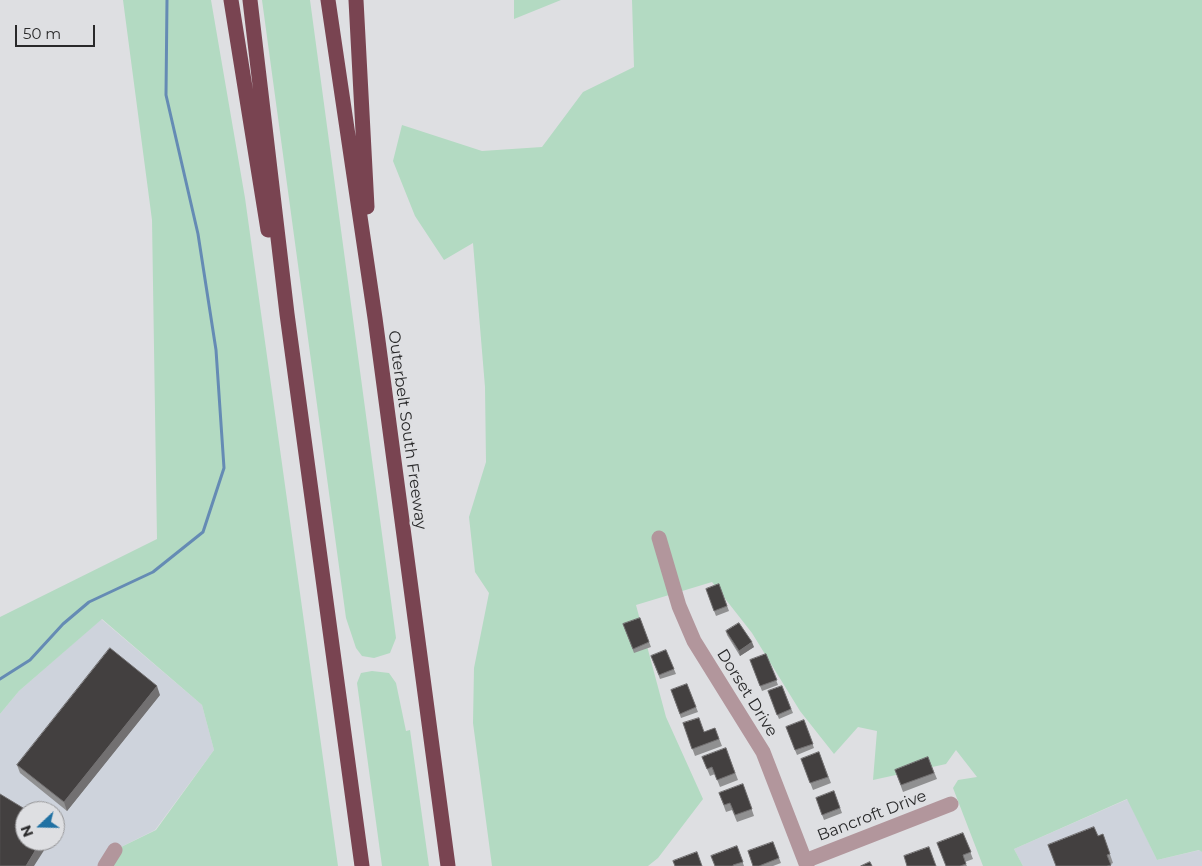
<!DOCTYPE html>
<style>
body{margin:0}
#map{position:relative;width:1202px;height:866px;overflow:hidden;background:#dedfe2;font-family:Montserrat,sans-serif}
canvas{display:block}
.north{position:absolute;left:15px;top:801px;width:50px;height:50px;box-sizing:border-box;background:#dedfe2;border:1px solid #969698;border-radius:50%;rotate:249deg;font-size:14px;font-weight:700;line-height:20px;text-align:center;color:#29292a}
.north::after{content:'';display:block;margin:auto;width:18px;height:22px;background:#2071a3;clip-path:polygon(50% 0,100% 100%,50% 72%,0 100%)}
.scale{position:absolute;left:15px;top:25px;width:80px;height:22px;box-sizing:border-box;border:2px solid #29292a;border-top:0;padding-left:6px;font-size:15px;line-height:18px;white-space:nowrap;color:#29292a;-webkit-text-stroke:4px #dedfe2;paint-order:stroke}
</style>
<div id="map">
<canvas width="1202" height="866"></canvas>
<div class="north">N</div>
<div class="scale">50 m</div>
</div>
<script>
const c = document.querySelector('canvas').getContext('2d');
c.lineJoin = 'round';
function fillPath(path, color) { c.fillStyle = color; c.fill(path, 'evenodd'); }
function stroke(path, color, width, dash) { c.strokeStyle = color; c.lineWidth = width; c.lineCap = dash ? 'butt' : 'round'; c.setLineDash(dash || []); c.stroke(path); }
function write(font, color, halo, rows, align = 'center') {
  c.font = font + ' Montserrat,sans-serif'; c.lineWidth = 5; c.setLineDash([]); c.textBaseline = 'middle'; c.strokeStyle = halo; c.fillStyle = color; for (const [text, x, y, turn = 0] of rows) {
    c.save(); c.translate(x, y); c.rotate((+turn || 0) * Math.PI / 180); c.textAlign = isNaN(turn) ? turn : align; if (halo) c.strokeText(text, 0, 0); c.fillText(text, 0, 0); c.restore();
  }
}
fillPath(new Path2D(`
 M101,619L202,705L214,750L155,830L115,850L105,866H0V714L19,691ZM25,811H55V841H25Z
 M1128,799L1157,860L1200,850L1202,852V866H1023L1014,849Z`), '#ced3dc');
fillPath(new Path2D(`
 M123,0H211L245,198L338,866H105L115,850L156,830L214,750L202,705L102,619L19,691L0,714V617L157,539L152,220Z
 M262,0H310L396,638L390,653L374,658L362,656L356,648L346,618Z
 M514,0H561L514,19Z
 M632,0H1202V852L1199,850L1157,860L1127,799L1014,849L1023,866H983L953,788L958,780L977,777L956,750L946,764L873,780L877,731L858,727L834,754L800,711L752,633L712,582L636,605L666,717L703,799L658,858L648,866H492L473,723L474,668L489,593L475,572L469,517L486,462L485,387L473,243L444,260L415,216L393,161L402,125L482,151L542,147L583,92L634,67Z
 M372,671L389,673L396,683L406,731L410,730L429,866H382L357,683L361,673Z`), '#b3dac2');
stroke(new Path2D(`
 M0,679L30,660L63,624L89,602L153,572L203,532L224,468L216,350L198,234L166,95L167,0`), '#658bb4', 3);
stroke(new Path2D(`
 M659,538L679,606L694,641L763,752L807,866
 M805,861L951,804
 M105,866L115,850`), '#b2969c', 15);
stroke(new Path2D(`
 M231,0L268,230
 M250,0L287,314L362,866
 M328,0L375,318L448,866
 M356,0L367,207`), '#794451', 15);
fillPath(new Path2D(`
 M719,584L729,611L716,616L706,589Z
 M640,618L651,647L634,653L623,624Z
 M726,631L754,647L740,656L727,635Z
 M666,650L676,674L660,679L651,656Z
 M766,654L778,685L762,691L750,660Z
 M687,684L698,712L681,718L671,690Z
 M782,686L793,713L779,719L768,691Z
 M160,695L67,811L20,773L17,765Z
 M804,720L814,748L797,755L786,727Z
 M683,723L704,732L715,728L722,746L695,756Z
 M726,748L738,780L720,787L715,774L710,776L702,757Z
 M819,752L831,783L813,790L801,759Z
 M928,757L937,779L903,792L895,770Z
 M743,784L754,816L737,822L732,810L726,812L719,793Z
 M834,791L842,813L824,820L816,798Z
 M963,833L973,859L965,862L967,866H946Z
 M1103,834L1113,863L1111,864V866H1056L1098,836Z
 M773,842L781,863L773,866H753Z
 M737,846L744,866H715Z`), '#909091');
fillPath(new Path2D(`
 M752,642L754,647L740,656L739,651Z
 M157,686L160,695L67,811L64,802Z
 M41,841H50L34,866H26Z`), '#727071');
const building = new Path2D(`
 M719,584L727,606L714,611L706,589Z
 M640,618L649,642L633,649L623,624Z
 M739,623L752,642L739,651L726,631Z
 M110,648L157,686L64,802L17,765Z
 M666,650L674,669L659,675L651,656Z
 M766,654L777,680L760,686L750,660Z
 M687,684L696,707L680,714L671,690Z
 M782,686L791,709L777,715L768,691Z
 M699,718L704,732L715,728L719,739L692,749L683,723Z
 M804,720L813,744L795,750L786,727Z
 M726,748L735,773L717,780L712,767L707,769L702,757Z
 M819,752L828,777L810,783L801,759Z
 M928,757L934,773L901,785L895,770Z
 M743,784L752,809L735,815L730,803L724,805L719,793Z
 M834,791L840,808L822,815L816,798Z
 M0,794L28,811H25V841H41L26,866H0Z
 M1094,827L1098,836L1103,834L1110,854L1107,855L1111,865L1107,866H1056L1048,845Z
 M963,833L971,852L963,855L966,864L960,866H946L937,843Z
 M773,842L779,858L759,866H753L748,851Z
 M737,846L743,862L733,865V866H715L711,856Z
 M929,847L936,866H907L904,856Z
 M697,852L702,866H675L673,861Z
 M870,862L872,866H861Z`);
fillPath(building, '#434040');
stroke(building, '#727071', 1);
write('16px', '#29292a', '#dedfe2', [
 ["Outerbelt South Freeway",407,430,82],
 ["Dorset Drive",747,693,58],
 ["Bancroft Drive",872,816,-21]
]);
</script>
